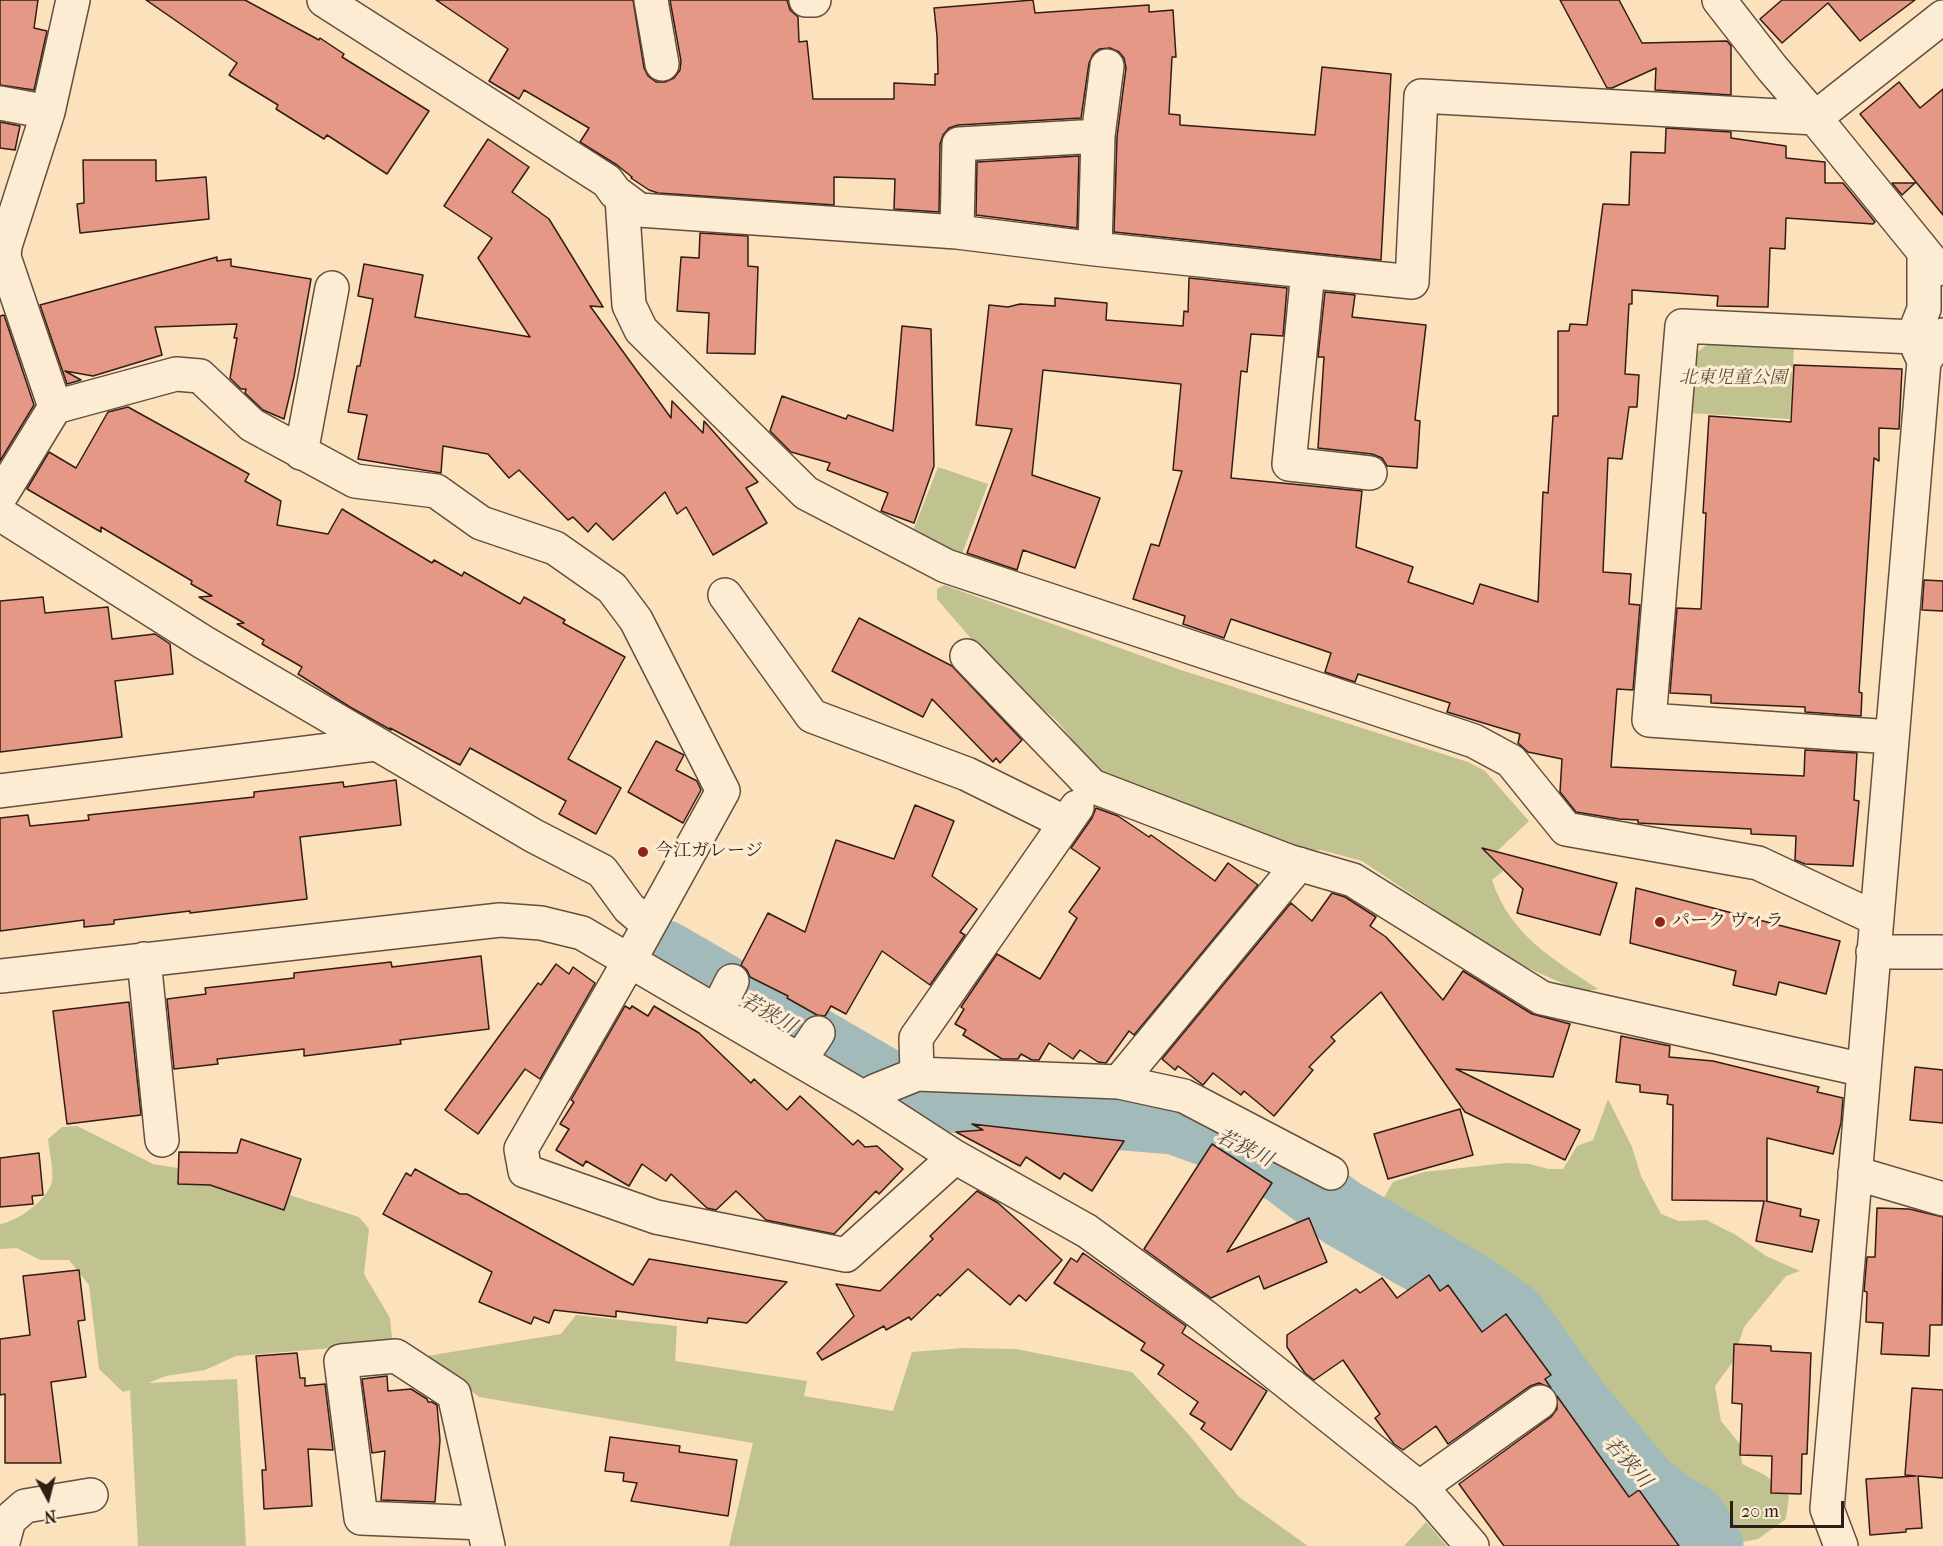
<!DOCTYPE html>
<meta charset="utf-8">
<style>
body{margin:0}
#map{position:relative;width:1943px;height:1546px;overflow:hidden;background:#fce1bd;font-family:"IM FELL French Canon",serif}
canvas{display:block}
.north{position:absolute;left:18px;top:1468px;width:60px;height:60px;-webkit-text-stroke:4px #fdecd4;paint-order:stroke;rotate:173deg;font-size:16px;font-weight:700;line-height:24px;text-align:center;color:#311d15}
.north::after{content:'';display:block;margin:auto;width:21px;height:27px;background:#311d15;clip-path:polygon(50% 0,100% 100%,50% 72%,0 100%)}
.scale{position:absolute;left:1730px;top:1501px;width:114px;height:27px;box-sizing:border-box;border:3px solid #311d15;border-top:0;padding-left:8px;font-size:18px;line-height:21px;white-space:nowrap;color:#311d15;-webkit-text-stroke:4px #fdecd4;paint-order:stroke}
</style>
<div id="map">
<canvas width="1943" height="1546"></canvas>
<div class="north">N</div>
<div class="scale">20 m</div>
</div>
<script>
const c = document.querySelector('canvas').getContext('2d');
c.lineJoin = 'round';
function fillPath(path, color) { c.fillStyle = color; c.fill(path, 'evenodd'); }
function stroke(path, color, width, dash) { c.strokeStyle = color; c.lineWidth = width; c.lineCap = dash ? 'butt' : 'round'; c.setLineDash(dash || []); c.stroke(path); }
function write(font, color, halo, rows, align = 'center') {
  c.font = font + ' "IM FELL French Canon","Noto Serif JP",serif'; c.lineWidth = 6; c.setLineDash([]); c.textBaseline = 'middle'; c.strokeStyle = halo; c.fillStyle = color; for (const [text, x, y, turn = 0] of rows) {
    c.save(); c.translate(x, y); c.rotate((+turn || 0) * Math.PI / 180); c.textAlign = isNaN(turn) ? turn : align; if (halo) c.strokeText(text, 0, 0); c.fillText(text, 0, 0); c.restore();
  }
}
fillPath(new Path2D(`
 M1712,341L1794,347L1790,419L1688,413L1692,356Z
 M938,467L988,484L962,554L911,536Z
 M944,585L1181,670L1468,762L1485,771L1529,821L1492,856L1503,871L1492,880C1510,935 1553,959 1598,989L1582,992L1528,968L1468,932L1362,861L1321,850L1299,851L1105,775L1088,759L1057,721L999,671L937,599V589Z
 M1608,1099L1632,1147L1641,1176L1661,1214L1679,1221L1706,1220L1736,1235L1766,1256L1800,1271L1786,1276L1744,1327L1732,1363L1715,1386L1721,1421L1740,1444L1742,1464L1765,1475L1789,1496L1786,1519L1758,1539L1721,1546L1714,1533L1686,1504L1651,1481L1591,1405L1552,1398L1523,1338L1511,1324L1475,1286L1389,1226L1380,1204L1393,1182L1424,1172L1507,1163L1530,1164L1548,1169H1563L1577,1146L1593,1140Z
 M77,1126L153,1164L232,1177L359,1217L369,1229L364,1274L390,1318L392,1339L333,1348L236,1356L205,1370L166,1376L148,1383L237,1379L246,1546H138L130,1390L123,1392L99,1369L89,1285L69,1260H40L17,1248L0,1249V1224C17,1222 49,1199 52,1181C54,1170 49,1150 48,1139L62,1127Z
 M576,1315L677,1326L675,1361L807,1381L804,1396L893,1411L912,1352L963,1348L1016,1349L1132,1372L1190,1436L1239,1497L1308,1546H729L753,1443L479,1397L427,1356L561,1334Z
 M1426,1522L1447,1546H1404Z`), '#c0c290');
stroke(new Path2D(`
 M665,955L882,1081L913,1093L935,1097L984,1100L1027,1108L1175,1120L1233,1141L1286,1171L1342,1213L1471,1287L1513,1317L1575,1403L1644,1485L1669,1505L1693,1519L1709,1546`), '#a2bbba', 69);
const building = new Path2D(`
 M0,0H38L34,28L47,31L34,90L0,85Z
 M146,0H245L319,40L320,38L344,54L342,57L429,111L387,174L327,135L324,139L276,109L278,105L229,75L237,63Z
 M436,0H633L644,68L648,76L656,82H665L674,78L680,70L681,61L670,0H787L790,10L798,17L799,42L807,41L813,99H894V83L935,85V74H938L937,36L934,8L1033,0L1035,13L1149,5V12L1173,10L1176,57H1172L1169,114L1180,115V125L1315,135L1322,67L1391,74L1381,260L1114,232L1117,137L1126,68L1124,58L1119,52L1110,48L1099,49L1093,54L1089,63L1081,118L958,125L949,128L943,135L940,144L939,212L894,209L895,179L834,177V205L658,193L649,190L631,178L632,177L617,165L580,142L589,128L524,90L519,99L489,81L508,49Z
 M1560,0H1619L1642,43L1727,41L1731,46V95L1655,90L1656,68L1612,88H1607Z
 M1782,0H1915L1860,41L1828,3L1782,43L1760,19Z
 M1899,82L1920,108L1943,89V215L1860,114Z
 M0,122L20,126L15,150L0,148Z
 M1666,128L1731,132V138L1786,146V158L1825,162V183H1843L1875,222L1873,224L1786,218L1785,249L1770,248L1768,307L1717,306L1718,296L1632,290V304H1629L1625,374L1639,375L1637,407H1629L1622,459L1608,458L1603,572L1631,574L1629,604L1640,605L1633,690L1617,689L1611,767L1804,776L1805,750L1857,753L1854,800L1859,801L1853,866L1805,864L1795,860L1796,836L1751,834V829L1638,823V820L1619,819L1576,812L1560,792L1562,759L1528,752L1518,743L1520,734L1447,712L1450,703L1358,674L1355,682L1325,672L1331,653L1231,619L1224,638L1183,624L1185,616L1133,599L1151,544L1159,546L1182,471L1173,470L1181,384L1043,370L1032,475L1100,498L1075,568L1023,550L1017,570L967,553L1012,429L976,425L989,305L1008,307L1020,304L1055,306V298L1107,303L1106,320L1183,326L1184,311L1188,312L1189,278L1287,288L1283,336L1251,334L1247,372L1241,371L1231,478L1362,491L1356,547L1413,567L1408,582L1473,604L1480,584L1538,602L1543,492L1548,493L1553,416H1558V331H1569L1570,324L1587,325L1603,204L1629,205L1631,152L1665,153Z
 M488,139L529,167L512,192L549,219L603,307L590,306L671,418L672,401L703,433L704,421L758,482L746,488L767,523L713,555L686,507L677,514L665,492L613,540L596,523L588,532L573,517L568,520L519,470L509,478L488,454L443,446L441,473L358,459L367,415L348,412L357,366H360L373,299L358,296L364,264L423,275L415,317L530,337L478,258L492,238L444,206Z
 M1079,156L1077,228L976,215L977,162Z
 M83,160H156V181L206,177L209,219L80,233L77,204L84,203Z
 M1892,183H1915L1902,195Z
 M700,233L748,236V266L758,267L755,354L707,353L709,313L677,311L681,257L699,258Z
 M217,257V261L231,259V266L311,279L294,377L284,419L263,410L245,393L246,389H241L230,378L237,338H234L237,324L155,327L162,355L93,376L65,371L81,380L67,384L40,305Z
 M1325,292L1355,295L1352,317L1426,325L1415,420L1420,421L1417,468L1387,466L1382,458L1372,454L1318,448L1324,357H1318Z
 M4,315L34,405L0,461V316Z
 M902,326L931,329L934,466L914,523L881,511L888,493L827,470L830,463L791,452L770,431L782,396L846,419L848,415L893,431Z
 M1794,365L1902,369L1899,429L1879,428V461L1874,458L1859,692L1862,693L1861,716L1805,712V707L1711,703V695L1670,693L1677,608L1701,609L1706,513H1703L1709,416L1791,422Z
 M128,407L249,474L245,481L281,501L277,525L328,534L342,509L432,563L434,560L462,576L464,572L520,604L524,597L565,620L563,623L625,657L568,759L621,788L596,834L559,814L566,801L470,748L460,765L390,728L391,730L350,707L298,674L302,667L262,644L264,640L237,624L244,623L199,597L212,596L191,584L192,581L101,527V532L27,489L49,452L76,468L108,412Z
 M1924,580L1943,581V611L1922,610Z
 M43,597L45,613L108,607L112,639L155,634L170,644L173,674L115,681L122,737L0,752V601Z
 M859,618L952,666L1022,740L1000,763L996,758L993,762L932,699L923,717L832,671Z
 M656,741L684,755L676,770L697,781L701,790L683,823L628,792Z
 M396,780L401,825L300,837L307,899L190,913V911L114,920V924L84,927V920L0,931V818L28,815L30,826L89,820L88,815L254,797V792L343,782L344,787Z
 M915,805L954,821L932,876L977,909L960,932L965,935L930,985L882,951L846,1014L831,1006L825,1016L817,1015L787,998L788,996L750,977L747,970L741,965L768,913L805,932L836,840L894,859Z
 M1096,808L1118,816L1149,837L1151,835L1215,881L1228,863L1258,885L1134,1035L1129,1031L1106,1063L1098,1062L1080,1050L1073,1059L1049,1043L1039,1060H1032L1021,1054L1018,1059H1002L963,1035L966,1030L955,1024L964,1009L961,1007L997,954L1040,979L1077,918L1069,912L1100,868L1071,848L1092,818Z
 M1482,848L1617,883L1600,935L1517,913L1523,889Z
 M1636,888L1840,941L1826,994L1779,982L1776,995L1733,985L1736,971L1630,943Z
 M1332,893L1345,897L1376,917L1370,926L1386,937L1443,1000L1463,971L1532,1014L1570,1024L1553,1077L1456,1069L1580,1130L1565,1160L1465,1112L1381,992L1331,1037L1335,1041L1309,1067L1313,1070L1274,1116L1244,1091L1241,1095L1213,1073L1203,1085L1178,1066L1175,1070L1162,1059L1291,903L1312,921Z
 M481,956L489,1029L400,1040L401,1044L344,1051L304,1056V1049L217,1059L218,1064L174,1069L167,999L206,994L205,988L294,978V973L391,962L392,967Z
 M556,964L569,974L573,967L595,983L540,1079L525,1069L478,1134L445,1110L538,983L541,985Z
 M129,1002L141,1115L67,1124L53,1011Z
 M625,1006L630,1009L632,1006L648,1016L654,1006L699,1033L751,1083L754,1079L787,1110L800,1096L853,1145L858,1140L865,1147L877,1146L903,1169L879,1194L876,1191L834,1234L766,1220L736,1191L716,1210L707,1208L671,1174L666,1181L642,1164L629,1186L586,1161L583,1166L556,1150L569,1129L560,1124L574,1102L571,1100Z
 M1621,1036L1670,1046L1669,1057L1713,1061L1819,1087L1817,1092L1843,1098L1841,1123L1833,1154L1767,1138V1201H1766L1801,1209L1800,1216L1819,1220L1812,1252L1756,1241L1764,1201L1672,1200L1673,1105L1667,1104L1668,1095L1640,1092V1085L1616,1082Z
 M1915,1067L1943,1070V1123L1910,1120Z
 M1460,1109L1473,1155L1388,1179L1374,1134Z
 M972,1124L1042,1132L1124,1141L1092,1191L1064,1173L1060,1179L1026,1157L1020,1166L956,1132L983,1130Z
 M241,1139L301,1159L284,1210L210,1185L178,1184L179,1152L237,1153Z
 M1212,1144L1272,1183L1227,1252L1309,1218L1327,1262L1264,1289L1259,1276L1211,1298L1144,1249Z
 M39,1153L43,1195L32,1196L33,1204L0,1207V1158Z
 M415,1169L460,1194H467L633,1285L649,1259L787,1282L747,1323L708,1318L707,1323L616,1311V1317L554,1310L549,1323L534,1317L531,1324L479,1302L492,1272L383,1214L406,1173L411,1176Z
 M977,1191L998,1203L1062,1260L1026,1301L1019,1295L1010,1305L968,1269L940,1296L938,1294L911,1320L909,1317L886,1330L884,1326L822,1360L817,1353L854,1316L836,1284L880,1291L933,1239L930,1236Z
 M1877,1208L1909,1209L1943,1217L1942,1325H1930L1929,1356L1881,1354L1883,1323L1866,1322L1867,1292L1864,1291L1867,1257H1875Z
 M1083,1253L1186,1326L1182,1333L1267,1391L1231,1450L1201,1429L1205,1423L1190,1414L1198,1402L1158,1374L1164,1365L1141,1350L1145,1343L1054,1283L1071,1258L1077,1262Z
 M79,1270L85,1320L78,1321L86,1377L51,1382L61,1463H5V1394L0,1395V1339L30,1335L23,1276Z
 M1429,1275L1440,1291L1448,1285L1482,1332L1506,1314L1551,1375L1545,1379L1551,1388L1539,1383L1530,1386L1448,1444L1436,1426L1403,1450L1394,1444L1375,1418L1380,1414L1343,1360L1314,1380L1305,1373L1287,1347V1335L1356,1289L1360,1293L1382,1278L1397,1298Z
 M1734,1344L1771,1346V1351L1811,1353L1807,1454H1802L1801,1494L1771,1493L1772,1456L1740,1455L1742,1404L1732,1403Z
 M297,1353L300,1378H305V1386L325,1384L333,1450L308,1449L312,1506L264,1509L262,1470H266L256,1356Z
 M387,1376L388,1391L411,1389L427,1399L428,1402H432L437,1405L440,1440L435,1502L381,1500L385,1451L372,1453L362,1379Z
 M1912,1388L1943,1390V1478L1918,1476L1922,1528L1906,1529V1532L1870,1535L1866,1479L1916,1476L1905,1475Z
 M1557,1396L1629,1497L1639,1490L1679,1546H1504L1459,1484L1551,1417L1557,1409Z
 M610,1437L680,1446L679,1452L737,1460L728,1516L631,1501L637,1483L623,1481L624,1473L605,1471Z`);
fillPath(building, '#e69886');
stroke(building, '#311d15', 1.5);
const minor = new Path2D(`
 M324,0L607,181L615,192L639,210L957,232L1095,249L1412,282L1421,96L1815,118L1943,17
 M651,0L662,64
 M806,0H814
 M1719,0L1772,68L1815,118L1938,269
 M0,103L48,112
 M1098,136L1107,66
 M622,198L629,305L641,330L806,493L946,566L1474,741L1511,761L1566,829L1758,863L1877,919
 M957,232L959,144L1098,136L1095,249
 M1308,271L1289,464L1370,473
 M1924,361L1943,335
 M55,407L176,374L200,376L252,425L355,481L436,491L481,523L555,548L612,588L636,620L723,791L622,974L521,1149L525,1171L656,1217L846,1255L955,1157
 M301,453L332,288
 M0,497L55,407L4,257L5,246L48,112L73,0
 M0,514L203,642L534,836L602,871L629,908L649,925
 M725,595L812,716L967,774L1066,823
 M967,656L1092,786L1288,861L1353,880L1542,998L1864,1070
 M1892,737L1649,720L1682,326L1913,337
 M0,791L377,744
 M1873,952H1943
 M144,959L162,1140
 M0,976L500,920L541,923L582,933L864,1098L955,1157L1087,1231L1204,1316L1427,1494L1472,1546
 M717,1011L732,981
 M800,1060L818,1033
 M917,1074L1119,1082L1184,1096L1331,1173
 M1119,1082L1299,864
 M864,1098L875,1091L917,1074L916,1038L1077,807
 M1855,1173L1943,1199
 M1419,1488L1540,1402
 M483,1523L361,1518L341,1361L396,1356L454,1394L488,1546
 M2,1546L9,1520L25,1506L91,1495
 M1841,1546L1827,1509L1924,361L1913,337L1924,309V254`);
stroke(minor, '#644e3f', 36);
stroke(minor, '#fdecd4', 33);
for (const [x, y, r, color] of [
 [643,852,6,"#8f2418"],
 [1660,922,6,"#8f2418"]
]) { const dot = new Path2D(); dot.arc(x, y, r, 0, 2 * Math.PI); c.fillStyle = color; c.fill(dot); stroke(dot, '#fdecd4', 2); }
write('italic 18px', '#5c4f3a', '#fdecd4', [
 ["北東児童公園",1733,379]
]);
write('18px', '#311d15', '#fdecd4', [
 ["今江ガレージ",655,852],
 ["パーク ヴィラ",1672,922]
], 'left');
write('italic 20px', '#534c47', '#fdecd4', [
 ["若狭川",768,1014,30],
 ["若狭川",1244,1149,26],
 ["若狭川",1627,1463,48]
]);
</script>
